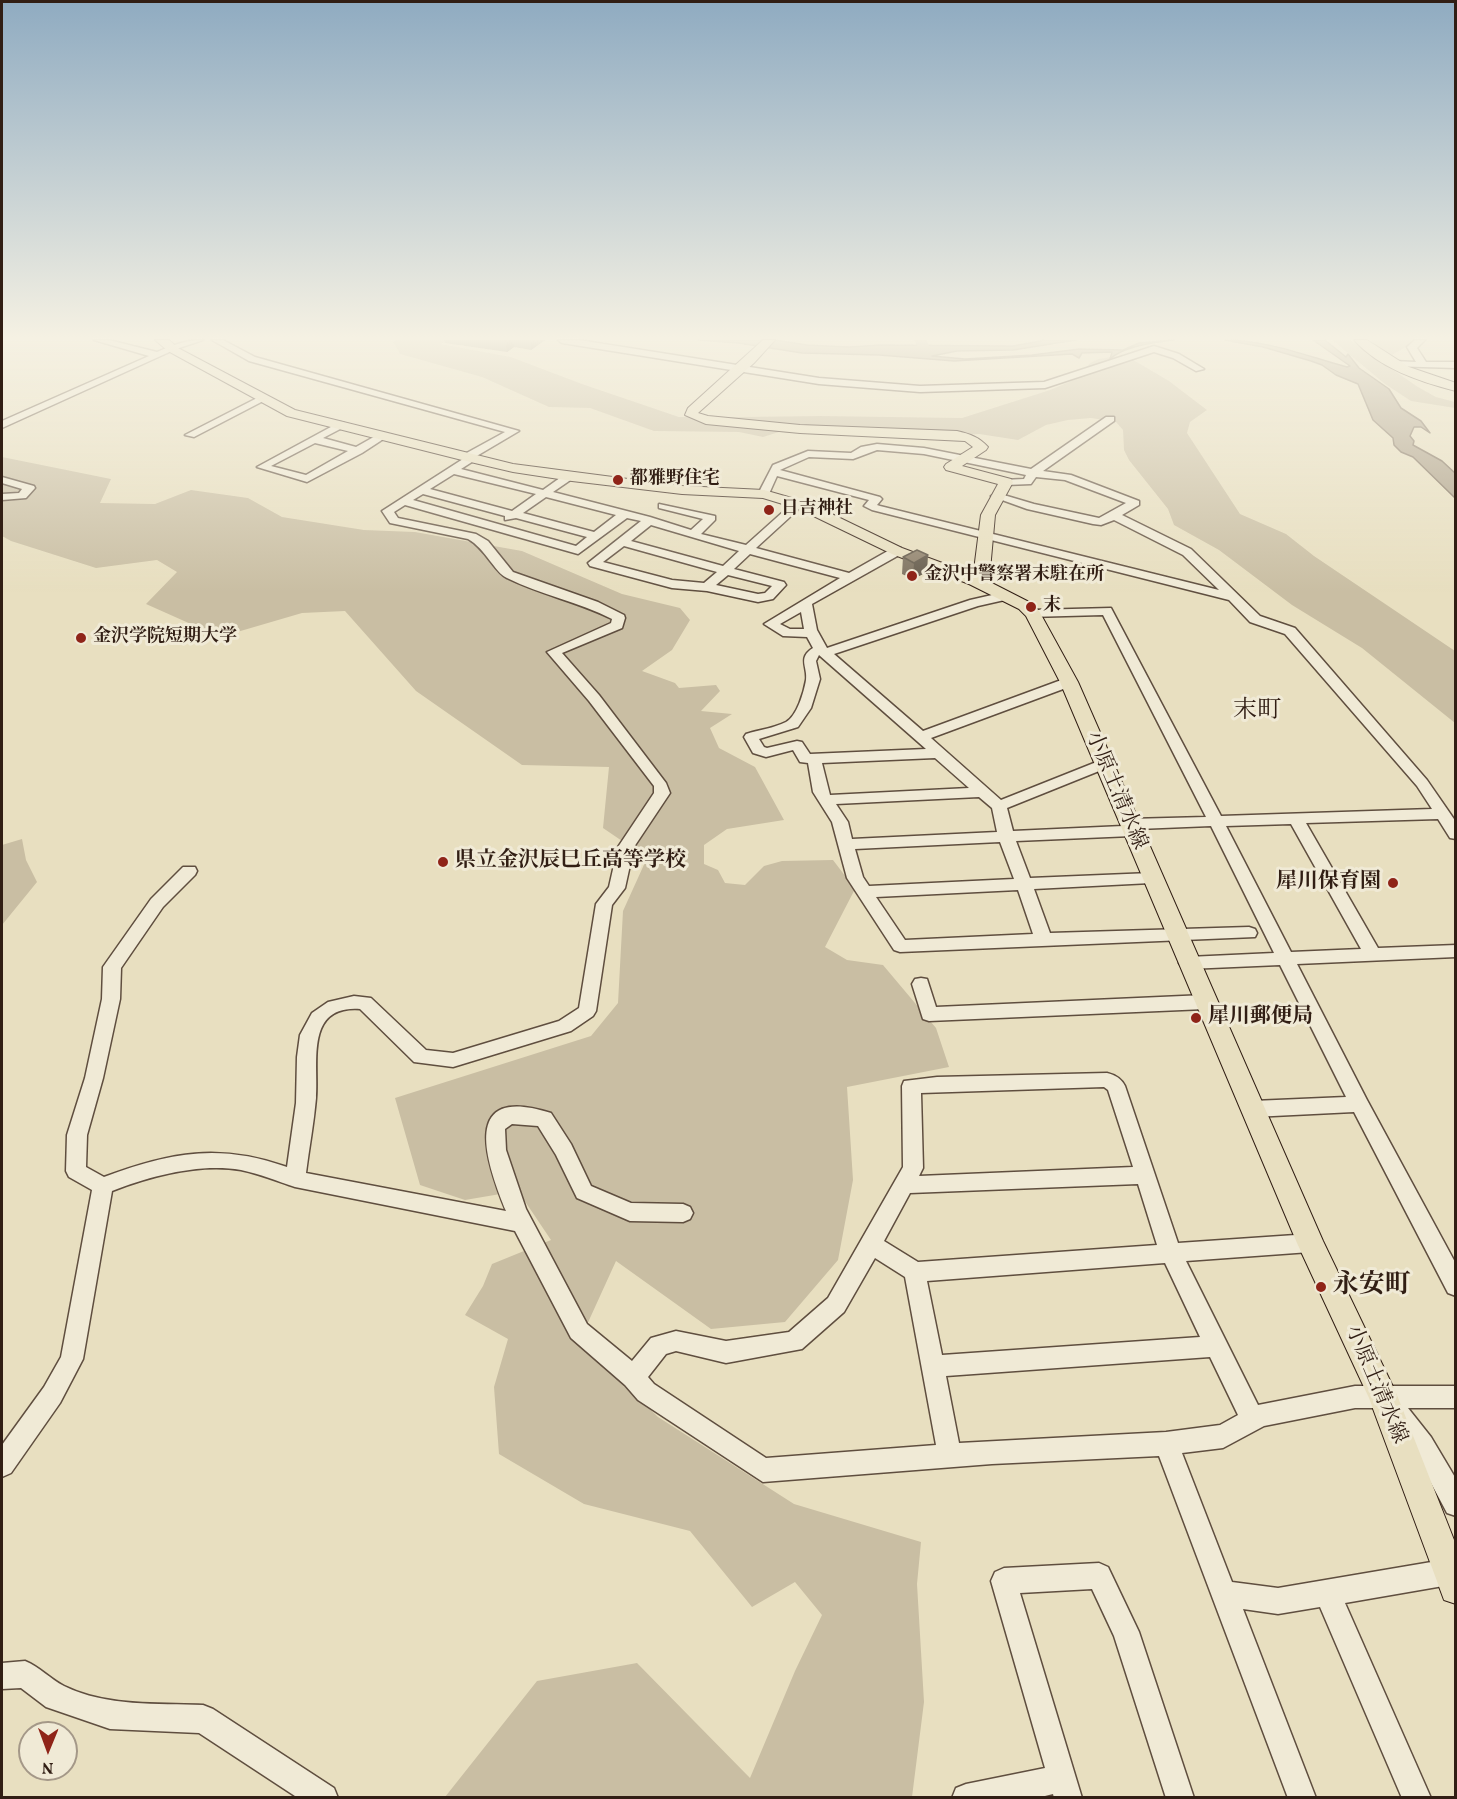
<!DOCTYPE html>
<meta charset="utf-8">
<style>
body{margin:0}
#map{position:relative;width:1457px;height:1799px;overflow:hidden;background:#e8dfc0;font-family:Vollkorn,serif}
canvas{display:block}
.frame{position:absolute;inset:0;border:3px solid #311e14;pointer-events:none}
.north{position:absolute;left:18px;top:1721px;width:60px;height:60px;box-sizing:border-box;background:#f0ead6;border:2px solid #a49888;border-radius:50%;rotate:181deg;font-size:16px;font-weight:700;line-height:24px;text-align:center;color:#311e14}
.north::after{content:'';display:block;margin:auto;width:21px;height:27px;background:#8f2418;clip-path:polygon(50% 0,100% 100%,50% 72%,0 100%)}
</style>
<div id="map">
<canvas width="1457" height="1799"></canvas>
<div class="frame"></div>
<div class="north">N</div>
</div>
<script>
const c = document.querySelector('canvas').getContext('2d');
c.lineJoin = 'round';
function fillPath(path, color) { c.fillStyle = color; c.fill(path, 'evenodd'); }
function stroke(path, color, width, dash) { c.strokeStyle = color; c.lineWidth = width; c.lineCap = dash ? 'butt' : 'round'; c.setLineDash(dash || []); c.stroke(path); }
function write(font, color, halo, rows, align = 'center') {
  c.font = font + ' Vollkorn,"Noto Serif JP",serif'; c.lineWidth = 6; c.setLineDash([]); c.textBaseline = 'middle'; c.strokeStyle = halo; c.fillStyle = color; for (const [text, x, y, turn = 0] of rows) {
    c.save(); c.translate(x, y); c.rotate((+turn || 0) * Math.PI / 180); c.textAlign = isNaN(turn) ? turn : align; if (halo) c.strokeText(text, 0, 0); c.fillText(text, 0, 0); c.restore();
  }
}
fillPath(new Path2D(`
 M396,340H447L441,344L511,357L582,384L679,417H737L821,416L962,418L1050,390L1076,379L1090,363L1098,359L1125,355L1169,381L1207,410L1190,422L1187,433L1240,514L1286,534L1314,556L1455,651V723L1362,648L1292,605L1219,550L1174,525L1168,509L1129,460L1124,450L1123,430L1116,422L1091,418L1068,420L1046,425L1018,440L979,434L923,438L779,432L763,437L739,432L654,431L590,408L549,407L482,377L400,354L393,342Z
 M1332,340H1350L1418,387L1436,397L1455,402V408L1411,401L1385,384Z
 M1370,340H1418L1392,355L1383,352Z
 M2,457L111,479L100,503L155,504L191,490L248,498L282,517L364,530L415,532L522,551L622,594L680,608L690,620L672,650L642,671L675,683L679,688L716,685L720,691L701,711L732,714L710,728L719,748L755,767L784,820L727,829L704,845V864L718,870L725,883L745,885L764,866L782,861L833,860L855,889L825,947L847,960L883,965L936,1028L949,1067L847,1087L853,1180L838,1260L785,1322L711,1329L616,1261L580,1340L658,1417L794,1504L921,1542L917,1584L924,1702L912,1797H445L537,1681L637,1663L750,1778L795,1671L822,1615L795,1582L752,1607L690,1531L584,1504L499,1454L494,1387L508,1339L465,1315L483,1286L492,1264L551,1240L518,1191L465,1200L420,1185L395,1098L591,1036L618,1003L623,911L647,858L603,828L609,767L522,765L416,691L345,611L302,613L220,637L146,604L177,572L157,560L96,568L11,541L2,536Z
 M22,839L26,860L37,882L2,925V845Z`), '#c9bea3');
const water = new Path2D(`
 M699,340H775L807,345L849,347L880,345L1013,346L1045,340H1076L1013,350L957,351L932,356L965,359L1032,355L1079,349L1123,350L1139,343L1174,340C1155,342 1124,346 1110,359L1112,352L1082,353L1079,358L1072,354L954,361L879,355L802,353L738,343Z
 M1225,340C1268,340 1306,356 1347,367L1350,366L1313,340H1325L1346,357L1348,354L1359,368L1389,389L1401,408L1421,421L1430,433L1421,427H1414L1410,436L1414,441L1413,445L1442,461L1455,473V498L1413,457L1401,452L1394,445L1393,438L1373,420L1358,384L1336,375L1322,365L1311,361L1263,347Z`);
fillPath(water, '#aa9d86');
stroke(water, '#7a6a58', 1.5);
fillPath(new Path2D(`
 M914,340H926L932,352L930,355H922Z`), '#aa9d86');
const minor = new Path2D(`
 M94,340H109L157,352C173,345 185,340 203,340L176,349L2,428V421L149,356Z
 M212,340H223L255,357L519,431L475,457V460L461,469L543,490L564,475H572V479L553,492L650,517L691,530L703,519L659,508V504L715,516V520L701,534L746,545L794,502H802V506L756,548L849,573L893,548H901V554L812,604L817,630L827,648L970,600L1005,592L1009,593L1011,596L1009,599L978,606L834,654L923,731L1064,679H1074L1076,682L1074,685L931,738L1001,800L1099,761H1109L1111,764L1109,767L1007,808L1013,831L1123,826L1121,824L1124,820L1129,819L1206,817L1103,615L1029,617L1027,614L1029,611L1033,610L1111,608L1221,816L1432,809L1417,786L1285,634L1250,622L1229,600L872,510L864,506L869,500L777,476L768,496L764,497L758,494L773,465L808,451L851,453L861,447L877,444L924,448L1031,469L1106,417H1114V421L1043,471L1071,475L1139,501V505L1122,515L1191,549L1260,616L1295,628L1427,780L1456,822V839L1450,838L1438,819L1306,823L1378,948L1456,945V957L1297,964L1367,1100L1456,1264V1296L1448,1293L1354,1112L1253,1117L1246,1114L1243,1109L1246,1104L1253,1101L1346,1097L1280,965L1188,969L1182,967L1179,963L1182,959L1188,957L1274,953L1211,826L1138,829V835L1132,836L1016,841L1030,878L1151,873L1157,874L1159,878L1157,882L1151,883L1034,889L1050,933L1249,927L1255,929L1257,933L1255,937L900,952L894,950L847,878L832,822L813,792L808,763L800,762L793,750L766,757L753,753L744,737L746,734C759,730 774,728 786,722C797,716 804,692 806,680C808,667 797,658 813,648L807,637L783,636L764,624L840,578L750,554L734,569L784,582L786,585L773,599L758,602L707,591L672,588L590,566L588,563L641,521L627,518L578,554L405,505L394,512L398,518L476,534L488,541L513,572L598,602L624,615L625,618L622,628L562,653L599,695L666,783L670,793L634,847L625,888L612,905L596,1011L593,1016L571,1031L453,1067L414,1062L360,1009C304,1005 319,1064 316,1098C314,1123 309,1148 306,1173L506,1211C486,1162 459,1083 551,1113L571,1144L591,1186L631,1203L683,1204L690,1207L693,1213L690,1219L683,1222L630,1221L577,1198L556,1155L538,1126L512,1124L505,1129L506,1150L526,1209L587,1324L632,1361L651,1338L676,1331L726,1341L789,1332L828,1298L903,1167L902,1086L904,1081L937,1077L1107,1073C1115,1075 1121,1078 1125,1086L1178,1243L1310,1234L1317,1236L1321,1243L1317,1250L1310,1252L1186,1261L1258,1405L1355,1386H1456V1408H1408L1431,1437L1456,1479V1516L1447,1513L1415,1453L1390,1422L1386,1414L1389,1408H1355L1264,1426L1223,1448L1182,1453L1232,1582L1278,1588L1449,1559L1456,1562V1582L1449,1585L1345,1603L1431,1798H1402L1320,1607L1278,1614L1243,1609L1316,1798H1288L1159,1456L992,1464L763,1482L638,1400L625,1385L571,1338L515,1231L295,1187C277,1181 260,1174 241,1170C199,1163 151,1176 112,1191L83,1359L60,1403L11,1473L2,1477V1445L44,1387L61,1357L92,1190L69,1177L66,1171L67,1135L85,1078L102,999L103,967L151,899L183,867H195L197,871L195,875L163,907L121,968L120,999L103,1078L87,1135L86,1167L104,1177C170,1152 220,1143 287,1167L296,1103L297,1057L300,1035L312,1013L328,1002L354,996L371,998L426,1050L453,1053L559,1021L579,1008L596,904L609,887L618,847L654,793V786L589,701L547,652L611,623L612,619C579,602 541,595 507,578C495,573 486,549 468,539L390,523L382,511L463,459V455L505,432L249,361ZM877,450L924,454L953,460L960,464L964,462L1026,475L1024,479L1002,480L1001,482L1006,485L1031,484L1036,477L1065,480L1126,503L1099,518L1034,504L997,493L991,496L1027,509L1093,524L1101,525L1114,520L1183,555L1219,590L880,506L877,505L882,499L880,497L780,470L809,457L853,459ZM454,474L536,494L512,511L430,489ZM423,494L505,516V520L516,518L587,537L576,546L413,500ZM546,497L616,515L594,532L523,513ZM651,525L739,551L723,566L631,541ZM624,546L717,572L704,583L672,580L603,562ZM728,575L772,586L765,593L758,594L716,585ZM801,612L804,629H790L780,624ZM819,655L926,749L810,754L802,742L797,741L767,748L764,747L759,739L798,727L811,708L820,679L816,661ZM935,758L969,788L830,795L822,763ZM979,797L992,808L997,832L852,839L848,822L836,804ZM1291,824L1361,949L1291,952L1226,826ZM1000,842L1014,879L869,886L863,877L855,849ZM1018,890L1033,934L905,940L876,897ZM1104,1087L1108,1090L1133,1167L919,1176L923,1168L921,1093ZM1138,1184L1157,1245L918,1262L884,1241L910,1193ZM875,1258L905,1277L936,1445L766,1458L654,1384L648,1377L666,1354L676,1351L726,1363L802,1349L844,1312ZM1165,1263L1200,1337L942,1355L927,1281ZM1210,1357L1238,1415L1220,1425L1166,1432L959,1443L946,1376Z
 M558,340H579L819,378L920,386L1044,382L1154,346L1179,354L1204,369L1196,371L1173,358L1154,352L1045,388L920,392L819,384L562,343Z
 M1415,340H1425L1417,348L1426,362H1456V368L1390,366L1388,364L1393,361L1416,362L1407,347Z
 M261,396L269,398L194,437L185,435Z
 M340,422L344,423V427L323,438L356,447L379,434L388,436L362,453L307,482L257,467ZM315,443L348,451L306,475L271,466Z
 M2,477L34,486L35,488L26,498L2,500V494L19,493L22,489L2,483Z
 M921,978L927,979L936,1007L1205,995L1211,997L1214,1002L1211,1007L1205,1009L929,1021L923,1019L912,984L915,979Z
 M1099,1563L1108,1567L1139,1632L1194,1798H1166L1114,1636L1092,1589L1020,1593L1082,1798H1054L1053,1794L1037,1798H952L956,1788L966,1784L1045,1768L991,1581L995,1572L1004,1568Z
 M25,1661C40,1667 50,1679 64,1686C107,1707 157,1703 203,1705L213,1709L334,1788L338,1798H298L199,1733L110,1729L46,1707L21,1688L2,1689V1663Z`);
const major = new Path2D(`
 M155,340H169L178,348L295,410L513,464L682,486L764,490L809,503L902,548L972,574L974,570L981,515L998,484L946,470L944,467L946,464L973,447L965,441L800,433L706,424L685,415L688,408L763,340H775L754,363L698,413L708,416L800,425L957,431C970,434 979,437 988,447L986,450L962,466L1011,479L1013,482L995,515L990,570L984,579L1031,603L1039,611L1078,682L1323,1241L1397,1395L1456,1545V1604L1444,1600L1369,1398L1297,1243L1060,682L1026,616L1019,609L969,584L892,554L799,509L763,498L682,494L572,481L513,472L462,460L287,416L168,351Z
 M1354,340H1367L1409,367L1456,383V391C1420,382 1379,368 1354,340Z`);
stroke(minor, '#5f4e3f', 3);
stroke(major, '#311e14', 2);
fillPath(minor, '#f0ead6');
fillPath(major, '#e8dfc0');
fillPath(new Path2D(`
 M444,340H545L531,350L514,347L507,352L445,343Z
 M917,550L927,572L913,579L902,574L903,557Z`), '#7c705e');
fillPath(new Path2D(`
 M505,340H513L514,347L507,352Z
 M530,340H545L531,350Z
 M928,555L927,572L913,579L914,563Z`), '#655b4c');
const building = new Path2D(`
 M917,550L928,555L914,563L903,557Z`);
fillPath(building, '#90826d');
stroke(building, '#655b4c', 1.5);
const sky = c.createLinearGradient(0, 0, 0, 592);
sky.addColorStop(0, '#8fabc1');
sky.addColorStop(0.57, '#f5f1e3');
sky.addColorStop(1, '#f5f1e300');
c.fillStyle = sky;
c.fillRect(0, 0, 1457, 592);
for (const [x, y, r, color] of [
 [618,480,6,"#8f2418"],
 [769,510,6,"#8f2418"],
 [912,576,6,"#8f2418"],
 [1031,607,6,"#8f2418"],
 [81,638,6,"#8f2418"],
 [443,862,6,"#8f2418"],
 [1393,883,6,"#8f2418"],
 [1196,1018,6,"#8f2418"],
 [1321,1287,6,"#8f2418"]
]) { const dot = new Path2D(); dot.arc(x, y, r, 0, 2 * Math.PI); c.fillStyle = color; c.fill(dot); stroke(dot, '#f0ead6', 2); }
write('bold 18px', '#311e14', '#f0ead6', [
 ["都雅野住宅",630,480],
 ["日吉神社",781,510],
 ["金沢中警察署末駐在所",924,576],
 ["末",1043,607],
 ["金沢学院短期大学",93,638]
], 'left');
write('21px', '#311e14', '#f0ead6', [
 ["小原土清水線",1115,791,67],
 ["小原土清水線",1375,1385,67]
]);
write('bold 21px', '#311e14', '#f0ead6', [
 ["県立金沢辰巳丘高等学校",455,862],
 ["犀川保育園",1381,883,"right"],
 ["犀川郵便局",1208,1018]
], 'left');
write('24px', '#311e14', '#f0ead6', [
 ["末町",1257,713]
]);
write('bold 26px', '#311e14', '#f0ead6', [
 ["永安町",1333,1287]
], 'left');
</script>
